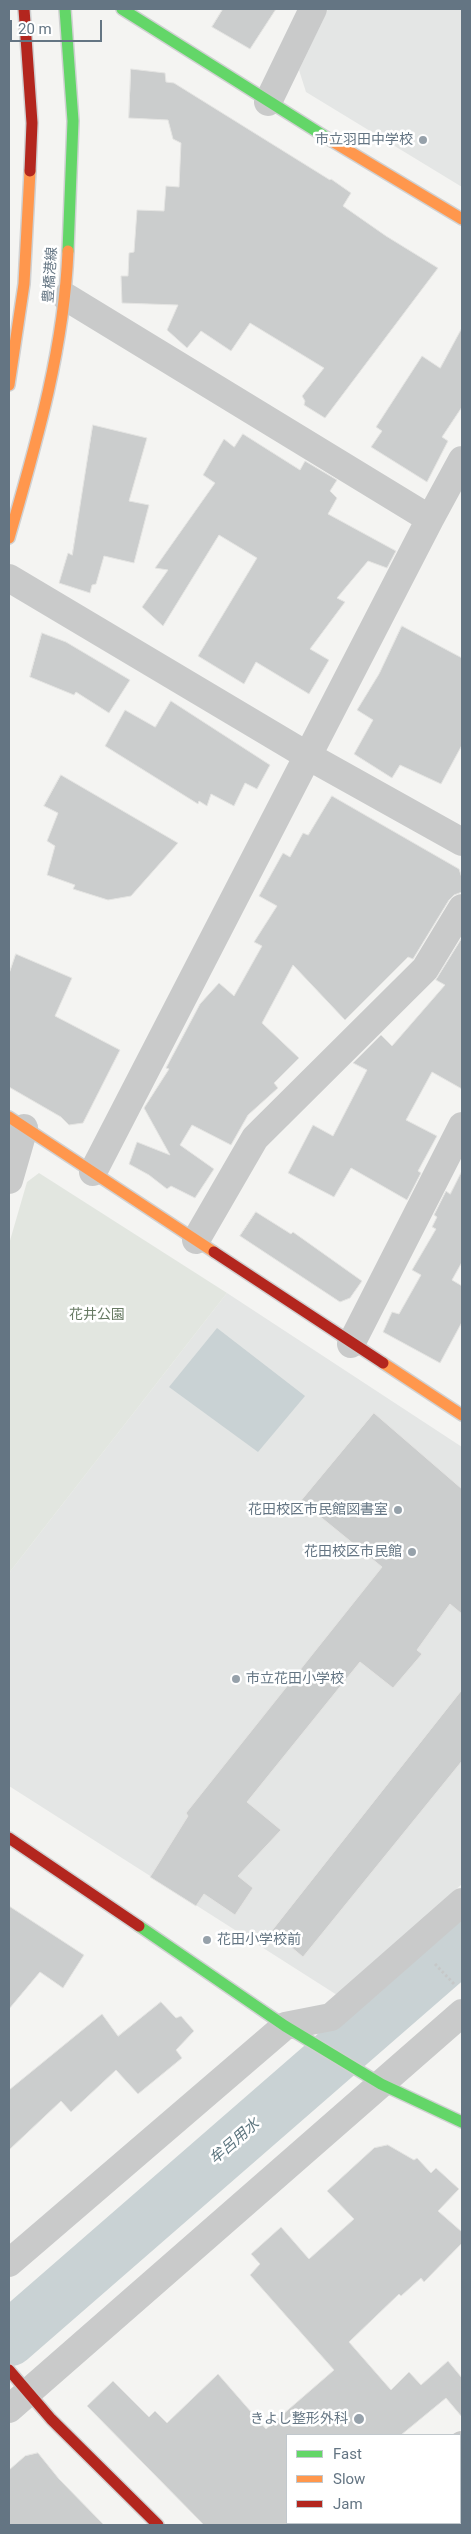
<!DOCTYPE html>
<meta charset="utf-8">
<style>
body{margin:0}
#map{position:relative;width:471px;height:2534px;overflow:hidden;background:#f4f4f2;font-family:Roboto,sans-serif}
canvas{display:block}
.frame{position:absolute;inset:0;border:10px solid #647583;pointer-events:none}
.legend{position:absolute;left:286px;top:2434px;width:175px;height:90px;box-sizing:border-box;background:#fff;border:1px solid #c1c8cd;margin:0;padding:6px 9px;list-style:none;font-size:15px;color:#647583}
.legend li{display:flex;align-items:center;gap:10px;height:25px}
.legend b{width:25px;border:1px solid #c1c8cd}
.scale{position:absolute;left:10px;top:20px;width:92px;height:22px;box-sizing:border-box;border:2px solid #647583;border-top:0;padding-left:6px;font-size:15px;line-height:18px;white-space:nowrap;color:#647583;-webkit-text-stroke:4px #fff;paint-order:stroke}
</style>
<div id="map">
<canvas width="471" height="2534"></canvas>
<div class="frame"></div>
<ul class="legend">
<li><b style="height:6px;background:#63d668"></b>Fast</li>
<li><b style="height:6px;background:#ff974d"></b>Slow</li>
<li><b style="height:6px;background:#b3261e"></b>Jam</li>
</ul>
<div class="scale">20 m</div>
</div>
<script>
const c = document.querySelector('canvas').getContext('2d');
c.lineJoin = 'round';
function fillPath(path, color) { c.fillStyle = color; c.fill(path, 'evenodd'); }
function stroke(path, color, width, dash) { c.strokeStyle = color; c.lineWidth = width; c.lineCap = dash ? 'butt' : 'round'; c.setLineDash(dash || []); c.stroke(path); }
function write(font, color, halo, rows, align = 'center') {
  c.font = font + ' Roboto,"Noto Sans JP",sans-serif'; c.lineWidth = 5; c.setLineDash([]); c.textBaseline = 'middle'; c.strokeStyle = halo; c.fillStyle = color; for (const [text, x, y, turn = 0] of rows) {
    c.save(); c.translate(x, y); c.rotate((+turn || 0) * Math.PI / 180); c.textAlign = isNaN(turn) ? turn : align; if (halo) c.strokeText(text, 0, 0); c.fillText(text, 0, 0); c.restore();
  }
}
fillPath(new Path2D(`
 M328,9H462V187L306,92L299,70Z
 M227,1293L462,1447V1884L337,1995L9,1786V1573Z`), '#e4e6e5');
fillPath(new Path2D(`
 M39,1173L227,1293L9,1573V1244L27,1182Z`), '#e2e6e0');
fillPath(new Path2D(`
 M217,1328L305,1396L258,1452L169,1387Z`), '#c9d2d4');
stroke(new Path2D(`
 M9,2339L462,1945`), '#c9d2d4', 55);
const building = new Path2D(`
 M223,9H276L250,49L212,27Z
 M131,69L165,73L166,82L174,83L330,180L331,179L351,193L343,206L386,236L438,268L325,418L304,405L305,401L302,396L324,368L250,323L231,351L201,331L187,348L167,330L178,305L122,303L121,276H128L129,253L134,252L137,210L164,211L166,186L179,187L181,143L173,139L168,120L129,118Z
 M462,328V407L442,437L448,441L427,482L371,447L382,431L376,427L422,356L440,368Z
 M93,425L147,438L129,501L149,505L134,563L104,556L96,584L92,585L90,593L59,583L68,553L72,555Z
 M243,434L300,470L305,461L337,480L330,491L337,498L328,514L396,551L387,568L368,561L337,598L345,602L310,649L329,660L309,694L256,662L244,684L198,656L257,558L219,535L163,626L142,607L168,570L155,568L215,483L203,475L224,439L234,447Z
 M402,626L462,658V745L441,784L400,765L392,778L354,754L373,720L357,710L379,674Z
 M42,633L66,642L130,680L109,713L76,692L74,695L30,677Z
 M171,701L270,765L257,789L245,783L234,806L211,794L207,806L199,801L198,804L105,746L125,710L155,727Z
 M61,775L178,843L131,896L108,900L73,889L75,885L47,875L55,846L47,841L58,813L44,806Z
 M332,796L459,869L462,878V892L454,895L449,900L413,959L408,957L345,1020L293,965L262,1023L299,1058L274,1083L278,1088L248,1115L231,1145L192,1125L180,1145L214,1169L195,1198L171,1186L167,1189L149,1175L129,1164L137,1142L170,1155L144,1108L169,1069L166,1068L200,1004L219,983L234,996L262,946L254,942L277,906L259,896L283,853L290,857L303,833L308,835Z
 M462,938V1089L432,1072L406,1120L437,1136L418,1171L421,1173L407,1200L351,1168L334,1197L288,1173L313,1125L333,1136L367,1070L353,1063L381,1035L392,1046L445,985L436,980Z
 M16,954L72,978L55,1016L120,1050L83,1123L69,1125L61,1117L9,1087V974Z
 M462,1171V1262L452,1280L462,1286V1322L440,1363L383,1332L392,1312L399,1314L421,1275L412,1270L436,1229L432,1227L437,1217L434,1215L446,1191L450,1194Z
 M256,1212L291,1234L293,1232L362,1281L350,1298L340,1302L240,1236Z
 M374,1413L462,1489V1614L450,1604L417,1650L422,1654L393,1688L360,1662L247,1802L281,1830L238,1876L253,1888L235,1915L204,1894L196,1906L150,1877L188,1816L186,1813L382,1567L301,1501Z
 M462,1690V1761L303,1957L272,1931Z
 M9,1906L84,1955L63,1988L40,1972L9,2009Z
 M161,2002L176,2018L181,2016L194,2031L176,2050L182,2058L138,2094L116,2070L71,2112L61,2101L9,2150V2090L102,2014L118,2036Z
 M388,2145L414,2160L417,2158L431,2173L436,2168L459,2189L438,2211L462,2232V2243L424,2282L421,2278L401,2296L399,2294L349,2342L391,2390L409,2372L421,2385L448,2361L462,2378V2417L446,2398L401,2435H287V2525H204L87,2406L113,2381L149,2417L155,2411L167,2423L218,2374L266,2429L334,2370L250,2275L260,2264L251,2254L281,2227L309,2259L354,2219L327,2191L374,2148Z
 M38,2453L59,2479L104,2525H9V2470L25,2456Z`);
fillPath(building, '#cbcdcd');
stroke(building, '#e4e4e2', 1);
const fast = new Path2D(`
 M65,9L73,121L68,251
 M122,9L332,141
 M139,1926L285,2026L381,2084L462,2122`);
const slow = new Path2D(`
 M332,141L462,219
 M9,385L24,284L30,171
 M9,538C36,444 64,350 68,251
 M9,1117L214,1252
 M383,1363L462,1415`);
const jam = new Path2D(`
 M24,9L32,123L30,171
 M214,1252L383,1363
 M9,1838L139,1926
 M9,2370L51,2419L158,2525`);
stroke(fast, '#d0d1d2', 14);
stroke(slow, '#d0d1d2', 14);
stroke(jam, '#d0d1d2', 14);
stroke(new Path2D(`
 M435,1964L455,1985`), '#c6c8c8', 3, [2.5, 2.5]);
stroke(new Path2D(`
 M268,102L313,9
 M66,297L430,519
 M9,578L308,756L462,842
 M93,1172L430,519L462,460
 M9,1180L24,1128
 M196,1240L255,1138L425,969L462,908
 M351,1344L462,1126
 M9,2263L285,2026L331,2017L462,1902
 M9,2409L462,2013
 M460,2447L462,2445
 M371,2525L374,2523`), '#c9caca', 28);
stroke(fast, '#63d668', 11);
stroke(slow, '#ff974d', 11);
stroke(jam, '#b3261e', 11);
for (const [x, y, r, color] of [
 [423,140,5,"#96a1aa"],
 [398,1510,5,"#96a1aa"],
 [412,1552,5,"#96a1aa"],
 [236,1679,5,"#96a1aa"],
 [207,1940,5,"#96a1aa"],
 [359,2419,6,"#96a1aa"]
]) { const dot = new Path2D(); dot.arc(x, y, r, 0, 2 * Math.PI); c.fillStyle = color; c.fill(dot); stroke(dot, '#fff', 2); }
write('14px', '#647583', '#fff', [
 ["市立羽田中学校",413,140],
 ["花田校区市民館図書室",388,1510],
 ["花田校区市民館",402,1552],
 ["市立花田小学校",246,1679,"left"],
 ["花田小学校前",217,1940,"left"],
 ["きよし整形外科",348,2419]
], 'right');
write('14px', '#647583', '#fff', [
 ["豊橋港線",51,275,-86]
]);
write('14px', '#677a63', '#fff', [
 ["花井公園",97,1315]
]);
write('italic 15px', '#5f7780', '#fff', [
 ["牟呂用水",235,2142,-41]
]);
</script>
